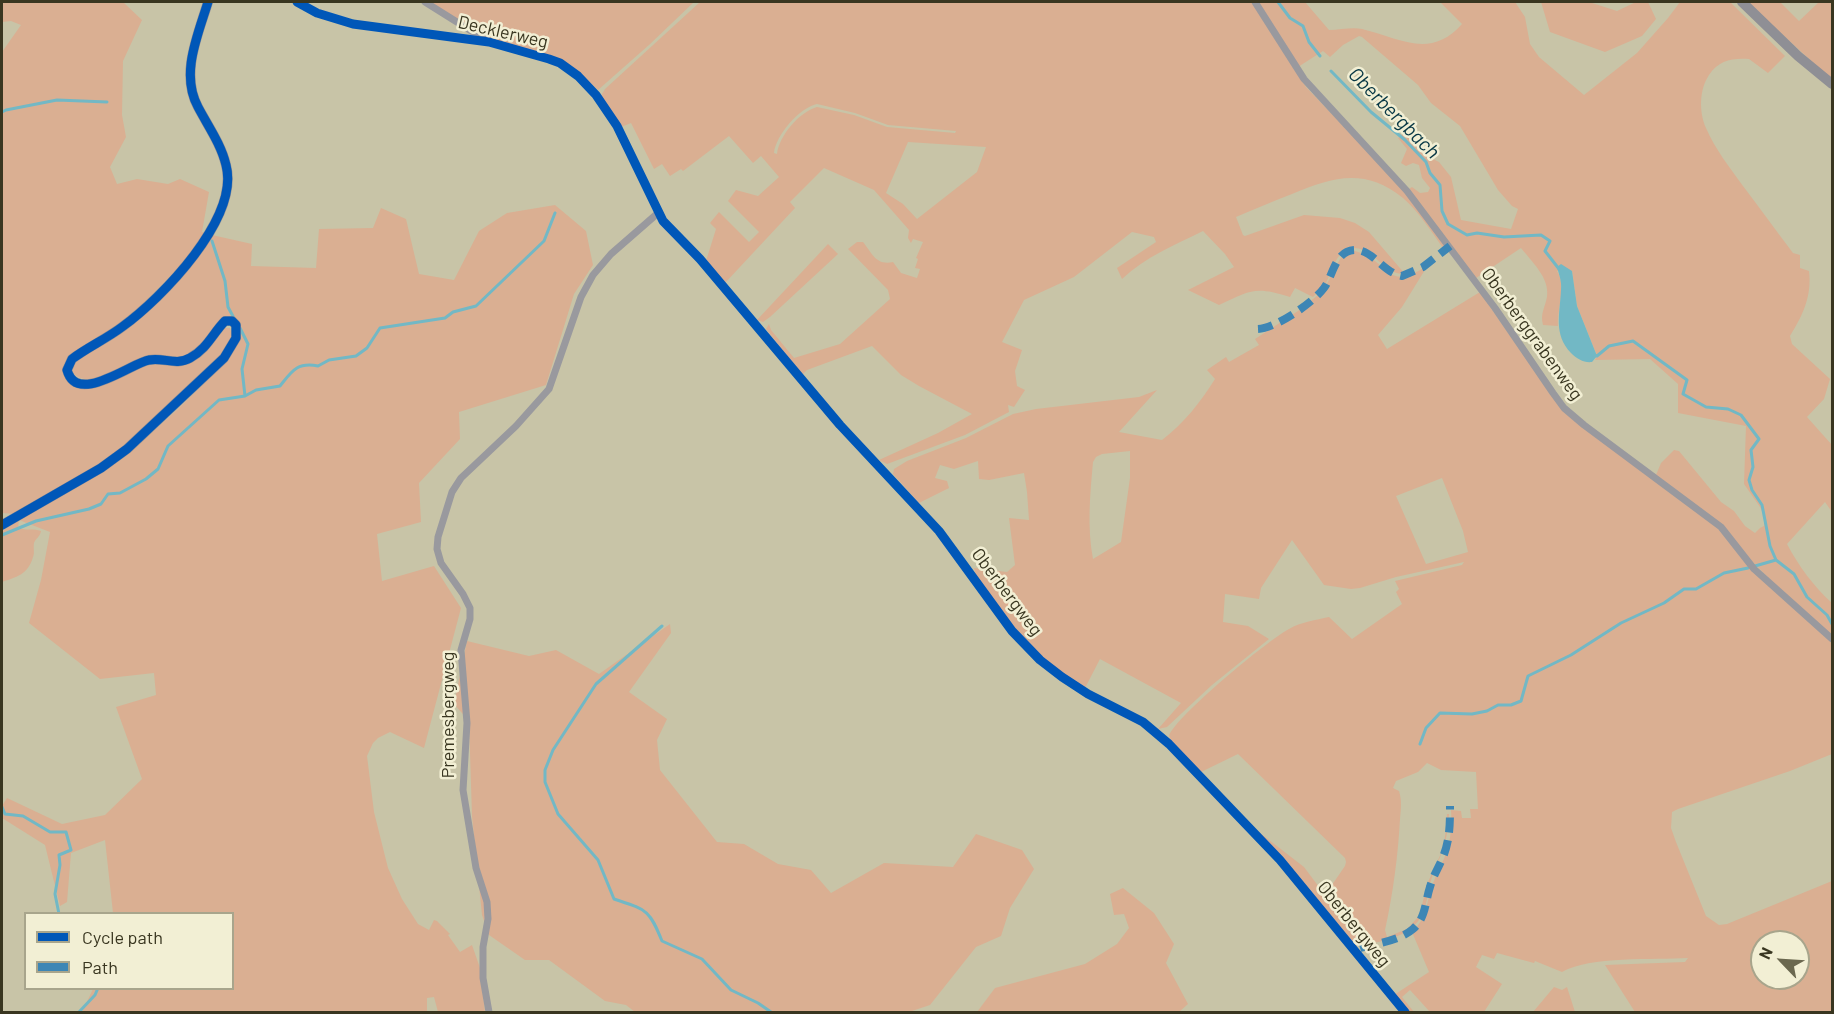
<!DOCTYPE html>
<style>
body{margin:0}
#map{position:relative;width:1834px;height:1014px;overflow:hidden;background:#c8c4a7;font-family:Barlow,sans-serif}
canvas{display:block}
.frame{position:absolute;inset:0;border:3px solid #393620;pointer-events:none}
.legend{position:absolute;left:24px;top:912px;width:210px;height:78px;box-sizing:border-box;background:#f2efd4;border:2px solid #a8a58c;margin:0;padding:8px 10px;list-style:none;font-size:18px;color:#393620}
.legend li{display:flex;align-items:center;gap:12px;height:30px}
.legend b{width:30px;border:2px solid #a8a58c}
.north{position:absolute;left:1750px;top:930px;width:60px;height:60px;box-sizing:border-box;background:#f2efd4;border:2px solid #a8a58c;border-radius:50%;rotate:295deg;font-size:16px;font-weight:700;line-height:24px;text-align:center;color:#393620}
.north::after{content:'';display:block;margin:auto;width:21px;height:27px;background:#6b684f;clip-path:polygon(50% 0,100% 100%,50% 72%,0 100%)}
</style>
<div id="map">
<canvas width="1834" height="1014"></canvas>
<div class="frame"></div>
<ul class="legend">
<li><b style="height:8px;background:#0057b8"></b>Cycle path</li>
<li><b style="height:8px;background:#3d86b5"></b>Path</li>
</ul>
<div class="north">N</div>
</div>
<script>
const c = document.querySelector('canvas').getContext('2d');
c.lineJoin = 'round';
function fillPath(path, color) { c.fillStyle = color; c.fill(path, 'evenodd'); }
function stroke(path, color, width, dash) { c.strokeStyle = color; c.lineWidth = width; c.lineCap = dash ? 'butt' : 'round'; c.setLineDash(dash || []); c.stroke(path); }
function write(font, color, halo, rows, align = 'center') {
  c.font = font + ' Barlow,sans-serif'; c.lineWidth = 5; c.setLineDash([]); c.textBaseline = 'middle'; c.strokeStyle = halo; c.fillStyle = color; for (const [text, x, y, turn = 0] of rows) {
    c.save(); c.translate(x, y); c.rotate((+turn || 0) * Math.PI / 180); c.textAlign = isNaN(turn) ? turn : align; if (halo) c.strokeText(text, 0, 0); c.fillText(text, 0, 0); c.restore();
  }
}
fillPath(new Path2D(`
 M2,2H123L142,20L123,61L122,115L126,137L110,167L117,184L137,179L168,184L180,179L209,192L202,232L205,233L189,257L129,318L66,363L77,385L151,362L179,365L218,337L225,328H230L232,335L227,349L114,456L15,514L2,513V52L21,25L11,21L2,22Z
 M429,2H694L649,45L598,90L580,73L561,60L490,39Z
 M700,2H1252L1306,87L1399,184L1445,244L1443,248C1431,231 1419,212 1403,198C1365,167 1332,177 1292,194C1273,201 1255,209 1236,217L1243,235L1245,236L1304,215L1340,218L1355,223L1369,232L1405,274C1384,275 1375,249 1355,248C1336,248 1333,270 1326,283C1322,288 1318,292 1313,297L1295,288L1290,297C1255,286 1251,290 1219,305L1188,290L1234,267L1225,254L1203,231C1175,245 1145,257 1122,279L1117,268L1156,242L1154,237L1132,232L1074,277L1024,300L1002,342L1022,350L1015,371L1017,386L1025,390L1014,407L1008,405L1009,412L965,435L887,464L879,460L938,433L972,414L919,386L901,375L872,346L807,370L802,375L766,329L769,324L771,330L794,358L840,344L890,299L888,290L848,249L857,242H863C872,253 876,266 893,262L901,273L917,278L920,269L915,268L918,259L916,258L923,242L913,239L911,243L908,238L909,230L874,190L824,168L790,202L795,208L725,283L706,261L716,229L710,223L719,212L749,242L759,232L728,201L736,190L758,196L779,177L761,156L753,163L729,136L683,171L681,169L670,176L662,164L654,169L631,123L621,127L602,98V94L605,89ZM817,104L855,113L888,125L956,131L955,133L887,127L854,115L817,107C799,112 779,136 777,154L774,153C776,135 799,108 817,104ZM908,142L986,147L977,172L917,219L903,204L886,193Z
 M1257,2H1305L1329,30C1340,30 1352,27 1362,29C1400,38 1430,60 1462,24L1440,2H1515L1525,17L1530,44L1539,57L1584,95L1637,53L1668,18L1680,2H1730L1785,56L1768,73L1749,59C1732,58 1719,60 1709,75C1699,90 1699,112 1706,128C1715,149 1730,168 1743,186C1760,208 1776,231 1793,253L1800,255V268L1809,271C1812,296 1803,315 1790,336L1792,344L1830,379L1824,399L1807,417L1832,445V512L1825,502L1787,544C1798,565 1814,587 1832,603V636L1756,568L1723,525L1656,475L1661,463L1674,450L1679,451L1721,502L1734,511L1745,526L1755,533L1760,528L1764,526L1765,517L1760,507L1744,484L1746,426L1678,413V384L1650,359L1595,360L1597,356L1577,306L1572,271H1557C1567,287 1557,308 1558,326L1543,325C1540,313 1545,308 1547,297C1550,278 1532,262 1521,248L1476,278L1409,189L1412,187L1420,193L1428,192L1430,188L1422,178L1419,165L1413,163L1406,166L1401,163L1407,149L1398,138L1403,134L1411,139L1425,155L1439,162L1451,177L1461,220L1511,229L1518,209L1512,206L1498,190L1460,126L1431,103L1418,85L1362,37L1359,36L1343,45L1330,57L1323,51L1298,67Z
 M1541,2H1589L1617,11L1636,2H1648L1656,19L1642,36L1605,52L1550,32Z
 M1747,2H1780L1799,21L1819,2H1832V80Z
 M555,205L586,231L593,265L574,294L546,385L459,412L460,439L419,483L421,522L377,534L382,581L434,566L461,608L424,748L390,732L378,738L373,743L367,756L374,812L388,868L402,899L418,924L429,930L434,920L437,921L450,934L448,935L460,952L472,945L480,968L485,1012H438L434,997L427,998V1012H82L93,989L232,988V914L113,913L105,840L71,853L67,902L60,906L45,845L2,818V806L7,798L62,824L105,815L142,779L116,707L156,695L154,673L100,679L29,623L41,580L50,532L19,520L18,528C26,531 34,528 41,531C40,537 36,538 34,543C33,548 35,553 33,557C28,575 16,577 2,582V531L19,520L130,452L177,410L227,361L236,319L209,338L190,354L94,380C84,379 75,379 71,369L77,360L114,338L212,235L252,244L251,266L316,268L319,229L373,228L381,208L406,219L419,274L454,280L479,231L507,213Z
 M828,244L838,254L770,317L763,322L757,320Z
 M1355,251C1391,261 1385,294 1428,265L1402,307L1378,335L1387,349L1480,292L1551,395L1720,529L1832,642V754L1790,771L1678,809L1672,812L1671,828L1676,842L1706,916L1719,925L1727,924L1832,881V1012H1635L1605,965L1685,962L1688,958C1655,960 1589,956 1562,972L1535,961L1534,963L1497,953L1494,959L1482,955L1476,967L1502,984L1484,1012H1430L1410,990L1402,997L1414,1012H1409L1394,995L1429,972L1412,932C1427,918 1426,904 1432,886C1436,874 1443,863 1447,851C1451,838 1452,824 1451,810L1461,811L1462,818H1471L1470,809H1478L1476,772L1441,770L1427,763L1418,772L1396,781L1393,788L1399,791C1402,801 1401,808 1400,819C1398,856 1393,893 1385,930L1387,937L1407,929L1419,916L1428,882L1443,849L1446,830L1447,814H1449C1448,840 1442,853 1432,877C1428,888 1428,901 1423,913C1412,938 1378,943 1354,946L1251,826L1304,867L1325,895L1345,866L1346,862L1345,858L1238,754L1201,772L1173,744L1169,736C1175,717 1268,640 1289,629C1301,622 1316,620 1329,617L1352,639L1402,604L1396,592L1399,589L1395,581L1462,565L1464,562L1396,577L1360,588L1351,589L1324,585L1292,540L1261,588L1259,599L1225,594L1223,622L1248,626L1269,639L1212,685L1167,727L1158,729L1181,703L1100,659L1085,688C1033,655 1010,625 976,576L974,568L1007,572L1015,565L1009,518L1029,520L1027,492L1024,473L989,480L979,479L978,461L954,469L940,465L935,478L947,481L949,488L919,503L893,474L894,469L907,461L966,438L1013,414L1036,409L1139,397L1157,390L1119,432L1162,440C1184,423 1200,403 1215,379L1207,370L1226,357L1229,362L1259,345L1255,339L1298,311L1323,291L1340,259L1345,254ZM1130,451V478L1121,542L1093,559C1087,527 1090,495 1093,462L1096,457L1102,454ZM1442,478L1463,531L1468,552L1426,564L1396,496ZM1762,942H1798V978H1762Z
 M670,624L671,633L629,692L667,719L657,740L660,770L717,842L744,844L778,864L811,870L831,893L884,863L953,867L976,834L1022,850L1034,869L1010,908L1001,936L976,947L930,1005L909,1012H635L626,1005L605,1001L549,960H525L489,935L482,915L472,816L469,721L454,704L467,641L529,656L556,650L599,674Z
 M1123,888L1154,913L1174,944L1166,963L1188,1004L1179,1012H977L995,988L1085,964L1117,944L1129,928L1124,914L1114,915L1110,894Z
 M1554,987L1562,990L1567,987L1575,1012H1533Z`), '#daaf92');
fillPath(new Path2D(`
 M1561,264L1572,271L1577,306L1597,356L1592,362C1584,363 1577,359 1571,353C1553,334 1560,314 1561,290C1562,281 1559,275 1557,267Z`), '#72b8c5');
stroke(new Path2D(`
 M1278,2L1290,18L1303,26L1309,42L1320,56
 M1331,71L1371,112L1405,140L1426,162L1430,173L1440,185L1442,211L1448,224L1467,235L1477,233L1504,237L1541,235L1550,241L1545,251L1559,269
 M2,112L6,110L57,100L107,102
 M212,241L225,281L228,307L235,320
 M240,328L248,344L242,369L245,396
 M1593,355L1597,356L1609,346L1633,341L1687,380L1683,394L1706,407L1728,409L1741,415L1759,439L1751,450L1753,467L1749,480L1752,490L1762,505L1770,546L1776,560L1794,574L1807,597L1827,615L1832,624
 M2,535L36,521L89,509L101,504L108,494L120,493L146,479L158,469L168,446L219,400L245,396L256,390L280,386C292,371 297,362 318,366L329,360L356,356L367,348L380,328L445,318L453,312L476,306L544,241L555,213
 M1755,566L1776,560
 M662,626L596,684L553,750L545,770V782L558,814L598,860L614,899C647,910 649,909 662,941L702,959L731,990L758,1003L771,1012
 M1420,744L1426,728L1440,713L1472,714L1487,711L1498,705H1511L1521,701L1528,676L1571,655L1621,623L1664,603L1684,589H1696L1724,573L1748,568
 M2,807L5,814L23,816L50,832H66L71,850L59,855L60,865L55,894L59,914
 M79,1012L95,995L98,988`), '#72b8c5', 3);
stroke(new Path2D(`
 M297,2L317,13L353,24L489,42L549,59L560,63L578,76L596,95L617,126L663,221L700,259L840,425L939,531L1012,631L1040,660L1062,677L1088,694L1143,722L1169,744L1280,860L1405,1012
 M425,2L484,39
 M1255,2L1304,79L1407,191L1495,308L1553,393L1564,408L1584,425L1721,527L1754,569L1832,639
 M489,1012L483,978V947L488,919L487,902L476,868L463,790L467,723L461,650L470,619V608L463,594L441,563L437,549L438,537L452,492L461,478L516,426L549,389L581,297L593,275L611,254L658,213`), '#99999e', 7);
stroke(new Path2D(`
 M1742,2L1798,56L1832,84
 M2,525L101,468L127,449L224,358L236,338V325L232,321H225C213,333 207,349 190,358C176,366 163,357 149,360C131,363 77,406 67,370L72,359C88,347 106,339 122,327C162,298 240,218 226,165C221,144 208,126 198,107C180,74 198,35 208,2`), '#8f8f95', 10);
stroke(new Path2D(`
 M1258,329C1276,328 1313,303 1324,288C1333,276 1335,251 1354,250C1373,249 1383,273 1402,276L1423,267L1450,246
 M1360,948C1377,943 1399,941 1413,929C1426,918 1425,902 1430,887C1433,876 1439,867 1443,857C1450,840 1450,823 1450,806`), '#3d86b5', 8, [15, 8]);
stroke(new Path2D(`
 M297,2L317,13L353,24L489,42L549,59L560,63L578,76L596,95L617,126L663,221L700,259L840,425L939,531L1012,631L1040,660L1062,677L1088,694L1143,722L1169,744L1280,860L1405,1012
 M2,525L101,468L127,449L224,358L236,338V325L232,321H225C213,333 207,349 190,358C176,366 163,357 149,360C131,363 77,406 67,370L72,359C88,347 106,339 122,327C162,298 240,218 226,165C221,144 208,126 198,107C180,74 198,35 208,2`), '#0057b8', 9);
write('18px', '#393620', '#f2efd4', [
 ["Decklerweg",503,32,13],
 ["Oberberggrabenweg",1532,334,54],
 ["Oberbergweg",1007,592,53],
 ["Premesbergweg",448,715,-90],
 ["Oberbergweg",1354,924,51]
]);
write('italic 20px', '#073744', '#f2efd4', [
 ["Oberbergbach",1394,113,45]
]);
</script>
